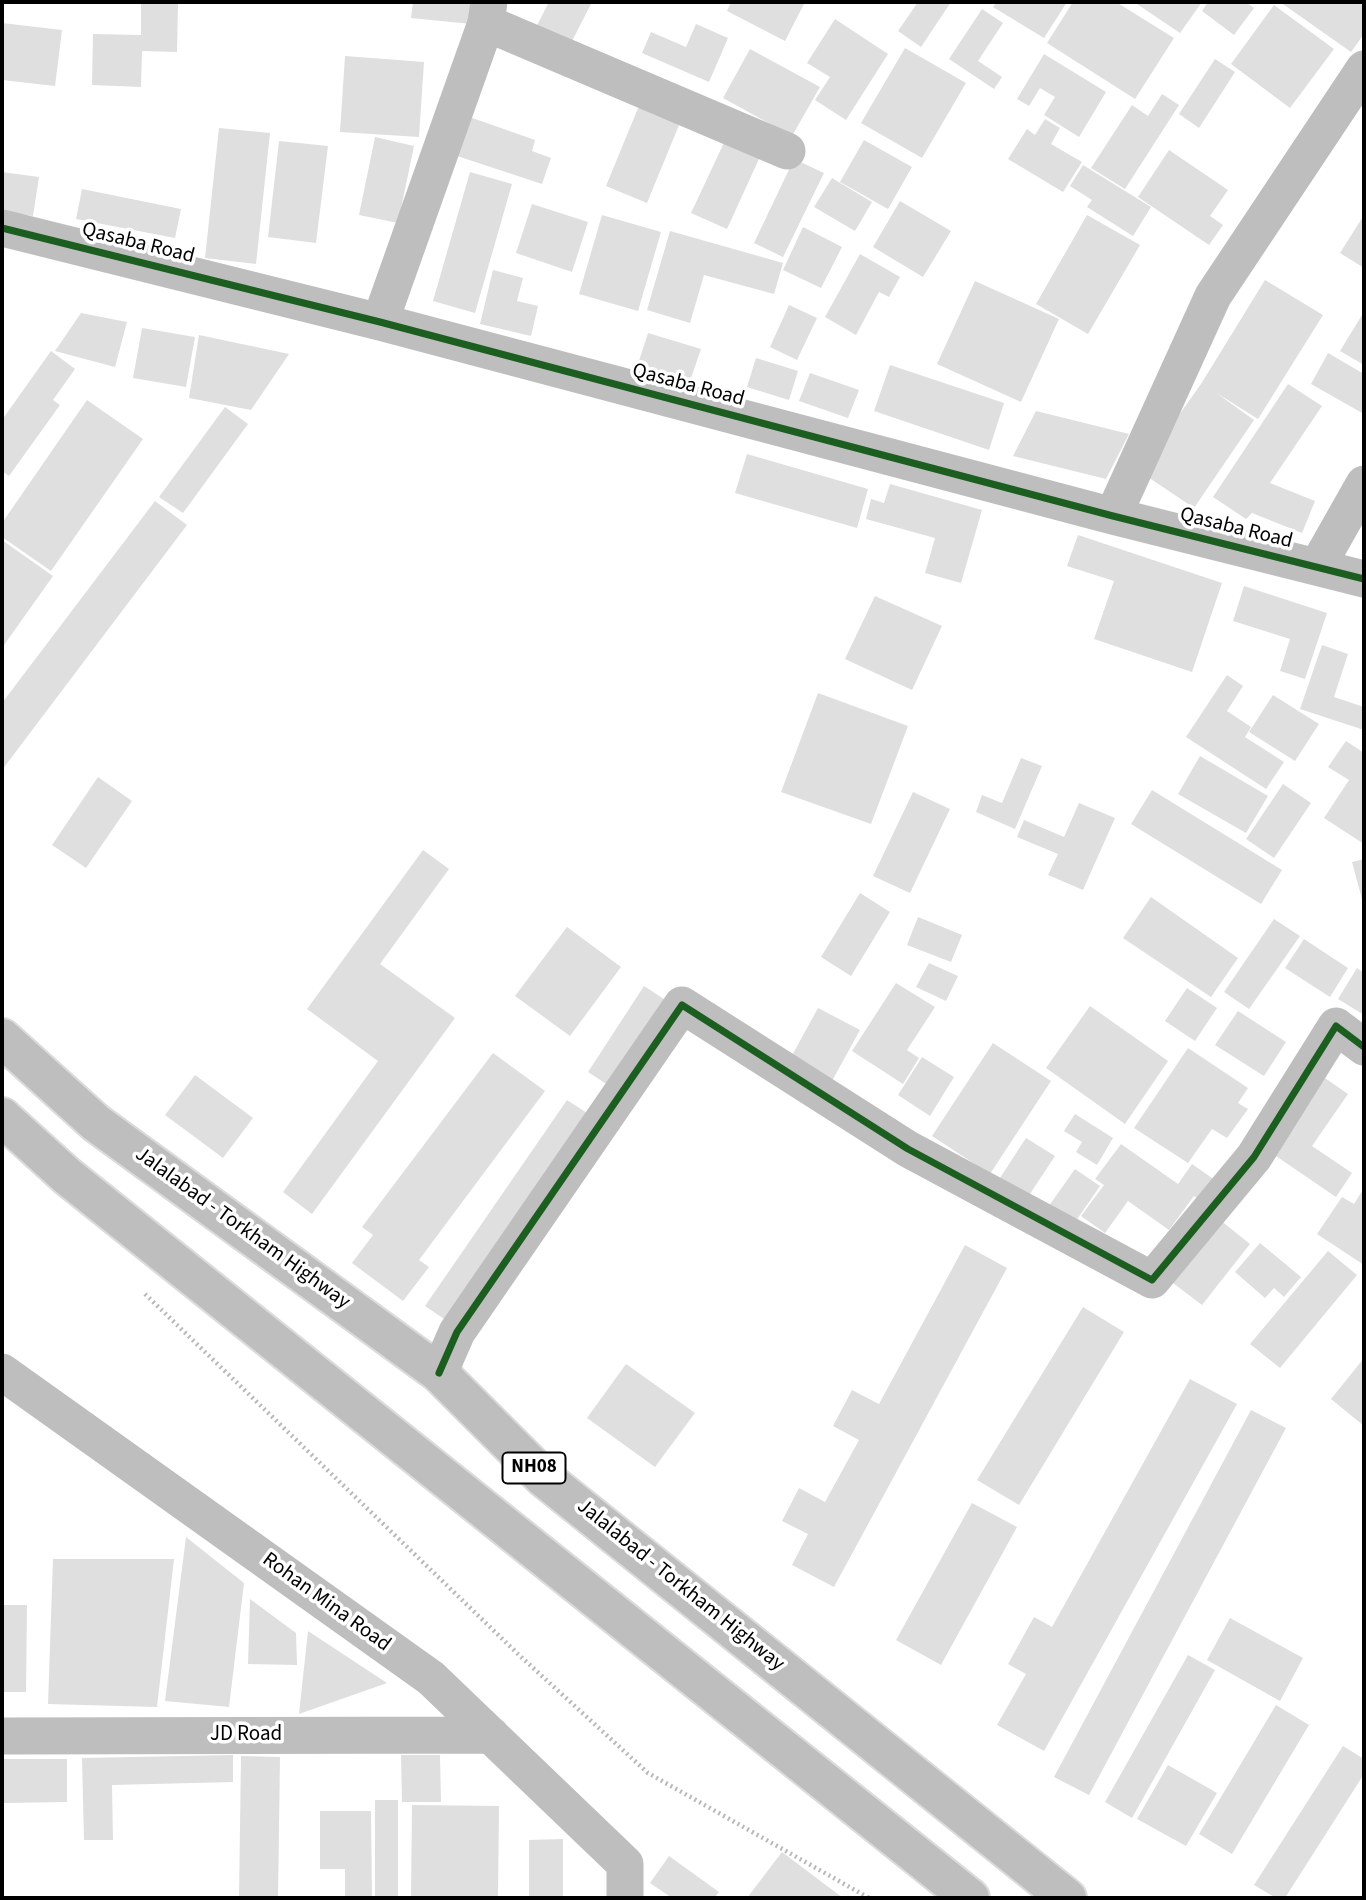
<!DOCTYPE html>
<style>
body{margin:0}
#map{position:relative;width:1366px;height:1900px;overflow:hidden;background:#fff;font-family:"Source Sans 3",sans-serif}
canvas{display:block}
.frame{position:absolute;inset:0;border:4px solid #000;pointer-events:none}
</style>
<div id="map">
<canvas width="1366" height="1900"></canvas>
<div class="frame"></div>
</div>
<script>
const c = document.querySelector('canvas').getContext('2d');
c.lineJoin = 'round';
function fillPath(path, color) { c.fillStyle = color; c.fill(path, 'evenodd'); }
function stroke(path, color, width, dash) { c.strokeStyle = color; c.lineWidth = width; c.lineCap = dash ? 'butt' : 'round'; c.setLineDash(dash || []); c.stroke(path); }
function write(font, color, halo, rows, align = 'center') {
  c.font = font + ' "Source Sans 3",sans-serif'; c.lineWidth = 7; c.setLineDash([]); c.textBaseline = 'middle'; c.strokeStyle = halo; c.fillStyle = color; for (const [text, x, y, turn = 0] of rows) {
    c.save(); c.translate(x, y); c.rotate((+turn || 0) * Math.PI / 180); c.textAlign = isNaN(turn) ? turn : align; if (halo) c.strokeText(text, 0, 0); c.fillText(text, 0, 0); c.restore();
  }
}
fillPath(new Path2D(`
 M141,2L178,3L177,52L142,51L141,87L92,85L93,34L141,35Z
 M413,2H484L481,25L411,18Z
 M549,2H592L567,51L533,33Z
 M731,2H805L785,41L727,11Z
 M918,2H951L921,47L898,31Z
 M997,2H1067L1044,38L993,7Z
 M1073,2H1116L1174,38L1135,99L1047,43Z
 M1134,2H1202L1180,33Z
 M1208,2H1246L1254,8L1234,35L1202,11Z
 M1280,2H1364V34L1351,52Z
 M1274,5L1334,49L1290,108L1231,64Z
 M982,9L1003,23L978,61L1002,77L994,89L949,59Z
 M835,19L888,54L846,120L815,100L830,77L807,63Z
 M2,23L62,30L55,86L2,80Z
 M696,24L728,38L709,82L642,53L651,32L686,47Z
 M905,48L966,83L922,158L861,123Z
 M750,49L820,87L792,136L723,98Z
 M1044,54L1106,92L1079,137L1044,115L1055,97L1040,88L1029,106L1017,99Z
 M345,56L424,62L419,137L340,132Z
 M1215,59L1235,72L1199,128L1179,114Z
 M1162,94L1179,105L1125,189L1091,168L1132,105L1148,116Z
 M643,96L684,113L647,203L606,186Z
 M461,114L535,140L532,151L551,158L542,184L448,153Z
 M1045,119L1060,128L1051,144L1082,162L1063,192L1008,159L1027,129L1035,135Z
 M219,128L270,133L256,264L205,258Z
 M729,132L764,148L727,229L691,213Z
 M375,137L414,146L398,223L359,215Z
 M864,140L912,167L888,209L840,182Z
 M279,141L328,146L316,243L268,237Z
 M1169,150L1228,190L1210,216L1223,225L1209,245L1138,197Z
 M794,159L824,173L783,257L754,243Z
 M1083,165L1151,207L1133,236L1087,207L1092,200L1070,186Z
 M2,172L39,177L33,216L2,211Z
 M470,172L512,184L475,313L433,301Z
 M832,178L872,202L855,231L814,207Z
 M82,189L181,209L175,238L76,219Z
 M900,201L951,231L923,277L873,247Z
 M532,204L588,222L572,272L516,253Z
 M602,215L661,232L638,311L579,294Z
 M1087,215L1140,245L1088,334L1036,304Z
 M1364,215V268L1340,253Z
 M803,227L842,247L821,288L783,270Z
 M670,231L783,263L774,294L704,275L690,323L647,310Z
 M860,254L900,277L889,297L879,292L856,335L825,317Z
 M493,270L523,278L517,301L538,306L531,336L480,324Z
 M1265,280L1323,315L1258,419L1215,392L1254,420L1194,508L1139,471L1201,384Z
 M975,281L1059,319L1021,402L937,364Z
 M789,305L817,318L797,360L770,347Z
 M81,313L127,322L115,367L55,351Z
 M1362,315L1364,316V365L1340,351Z
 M142,328L195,337L186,387L133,378Z
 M648,333L701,349L690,381L638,364Z
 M199,335L289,354L251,410L189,398Z
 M51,351L75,369L53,400L60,405L9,476L2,471V420Z
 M1328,353L1364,374V414L1311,384Z
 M756,358L798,371L789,400L747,387Z
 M890,365L1004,403L989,450L874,411Z
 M810,373L859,390L848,418L799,401Z
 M1288,384L1322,406L1270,483L1315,501L1302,533L1252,513L1246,519L1213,497Z
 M87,400L143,439L51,571L2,537V523Z
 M225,407L248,424L183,513L159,497Z
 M1036,411L1129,434L1106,479L1013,456Z
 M747,454L868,489L857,528L735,493Z
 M890,484L982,510L961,583L925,573L935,538L866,519L871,499L884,503Z
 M155,501L187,525L2,770V703Z
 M1078,535L1222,583L1192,672L1094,639L1114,581L1067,566Z
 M2,540L53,576L2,648Z
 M1244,586L1327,613L1305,679L1280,671L1290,639L1233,621Z
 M875,596L942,626L912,690L845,659Z
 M1322,645L1348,654L1334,697L1364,707V730L1300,709Z
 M1227,675L1243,686L1227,711L1251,727L1245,737L1284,762L1266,789L1186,737Z
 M818,693L908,726L871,824L781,792Z
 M1273,695L1319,724L1295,761L1249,732Z
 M1346,741L1364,753V844L1324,818L1349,780L1328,767Z
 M1200,756L1268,796L1246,833L1178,794Z
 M1021,758L1042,766L1015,829L976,812L982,795L1002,803Z
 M98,777L132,801L86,868L52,845Z
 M1283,784L1311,803L1274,858L1246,839Z
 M1152,790L1282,870L1261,904L1131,824Z
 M913,792L950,809L910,893L873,876Z
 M1079,803L1115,818L1083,890L1048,875L1058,854L1017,837L1024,820L1064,837Z
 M423,850L449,869L380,964L455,1018L312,1214L283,1192L378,1061L307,1009Z
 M1364,859V903H1363L1352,862Z
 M860,893L890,912L851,976L821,957Z
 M1151,897L1238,958L1211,997L1123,938Z
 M918,917L962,935L951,962L907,945Z
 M1274,919L1300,936L1249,1009L1224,992Z
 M567,927L621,967L570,1036L515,996Z
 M1304,939L1348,968L1330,997L1285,968Z
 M929,963L958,976L946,1001L916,987Z
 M1357,968L1364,973V1015L1338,999Z
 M896,983L935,1007L907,1050L919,1058L903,1084L852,1051Z
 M644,986L673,1005L617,1091L588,1072Z
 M1187,988L1217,1008L1195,1041L1165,1021Z
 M1090,1006L1168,1061L1125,1124L1046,1068Z
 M818,1008L860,1030L832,1081L790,1059Z
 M1238,1011L1286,1042L1264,1076L1215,1045Z
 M993,1043L1051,1081L990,1174L932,1136Z
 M1188,1048L1248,1088L1238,1103L1248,1109L1227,1138L1212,1129L1188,1163L1134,1128Z
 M493,1053L545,1091L419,1260L429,1267L403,1301L352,1263L373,1235L362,1227Z
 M922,1057L954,1077L930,1116L898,1095Z
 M195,1075L253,1118L223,1158L165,1115Z
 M1322,1076L1348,1094L1312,1146L1352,1173L1336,1197L1270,1152Z
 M567,1100L598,1120L456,1327L425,1306Z
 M1075,1114L1113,1138L1097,1165L1076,1152L1082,1142L1064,1131Z
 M1026,1138L1055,1156L1024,1203L996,1184Z
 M1121,1144L1178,1184L1192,1164L1222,1185L1207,1206L1194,1196L1169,1230L1128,1201L1105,1233L1081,1216L1104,1185L1095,1179Z
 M1075,1169L1100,1186L1071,1228L1046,1210Z
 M1364,1188V1265L1317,1234L1342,1197L1354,1204Z
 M1214,1215L1250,1244L1202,1305L1165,1277Z
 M1260,1243L1301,1277L1284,1297L1274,1288L1265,1298L1235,1272Z
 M965,1245L1007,1268L834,1587L792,1565L808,1534L782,1521L799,1488L825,1502L859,1440L833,1426L852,1390L879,1404Z
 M1328,1251L1357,1275L1280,1368L1250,1344Z
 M1083,1307L1124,1332L1019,1505L977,1480Z
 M1364,1358V1426L1331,1399Z
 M626,1364L695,1413L655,1467L587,1418Z
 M1190,1379L1237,1404L1044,1751L997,1725L1026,1674L1008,1664L1034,1617L1052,1627Z
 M1251,1410L1286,1428L1089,1795L1054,1777Z
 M972,1503L1017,1527L941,1665L896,1640Z
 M186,1537L244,1583L229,1707L165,1701Z
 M53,1559H174L157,1707L48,1704Z
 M250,1599L296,1633L297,1665L248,1664Z
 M2,1605H27L26,1692H2Z
 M1230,1618L1303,1658L1280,1701L1207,1660Z
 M308,1631L387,1683L299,1714Z
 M1188,1655L1215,1670L1132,1818L1105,1802Z
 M1276,1705L1309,1725L1232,1854L1199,1834Z
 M1343,1746L1364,1759V1774L1285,1898H1276L1254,1885Z
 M233,1755V1782L112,1785L113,1840H84L82,1758Z
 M401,1755H440L441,1802H402Z
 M241,1756L280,1757L278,1898H239Z
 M2,1759H67V1802L2,1803Z
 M1168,1765L1217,1793L1186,1846L1137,1819Z
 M375,1800H398V1898H375Z
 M412,1805L499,1806L498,1898H411Z
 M320,1811H371L372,1898H345V1869H320Z
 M563,1839V1898H529V1840Z
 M782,1852L843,1898H747Z
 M669,1856L719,1892L714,1898H672L650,1883Z`), '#dfdfdf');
const trunk = new Path2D(`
 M2,1038L96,1123L439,1373L544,1478L1067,1898
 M2,1117L67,1176L970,1898`);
stroke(trunk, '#dbdbdb', 42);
stroke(new Path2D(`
 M145,1294L519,1655L648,1773L869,1898`), '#b9b9b9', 4.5, [2, 3.5]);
stroke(new Path2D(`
 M486,23L787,151
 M2,228L380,322L1113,516L1364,579
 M380,322L486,23L489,2
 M1113,516L1213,296L1364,69
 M1317,567L1364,484
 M2,1372L431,1678L625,1864V1898
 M439,1373L457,1332L682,1005L908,1149L1152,1280L1254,1157L1336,1026L1364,1047
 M2,1736L491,1735`), '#bebebe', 37);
stroke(trunk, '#bebebe', 38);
stroke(new Path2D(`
 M2,228L380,322L1113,516L1364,579
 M439,1373L457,1332L682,1005L908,1149L1152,1280L1254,1157L1336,1026L1364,1047`), '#1b5e20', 7);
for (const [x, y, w] of [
 [534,1468,63]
]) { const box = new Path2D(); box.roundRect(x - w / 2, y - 15.5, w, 31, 5); c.fillStyle = '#fff'; c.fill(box); stroke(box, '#000', 2); }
write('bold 19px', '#000', null, [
 ["NH08",534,1468]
]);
write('21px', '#000', '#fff', [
 ["Qasaba Road",138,244,14],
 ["Qasaba Road",688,386,15],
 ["Qasaba Road",1236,529,14],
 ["Jalalabad - Torkham Highway",242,1229,36],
 ["Jalalabad - Torkham Highway",680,1586,39],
 ["Rohan Mina Road",326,1603,36],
 ["JD Road",246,1735]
]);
</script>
